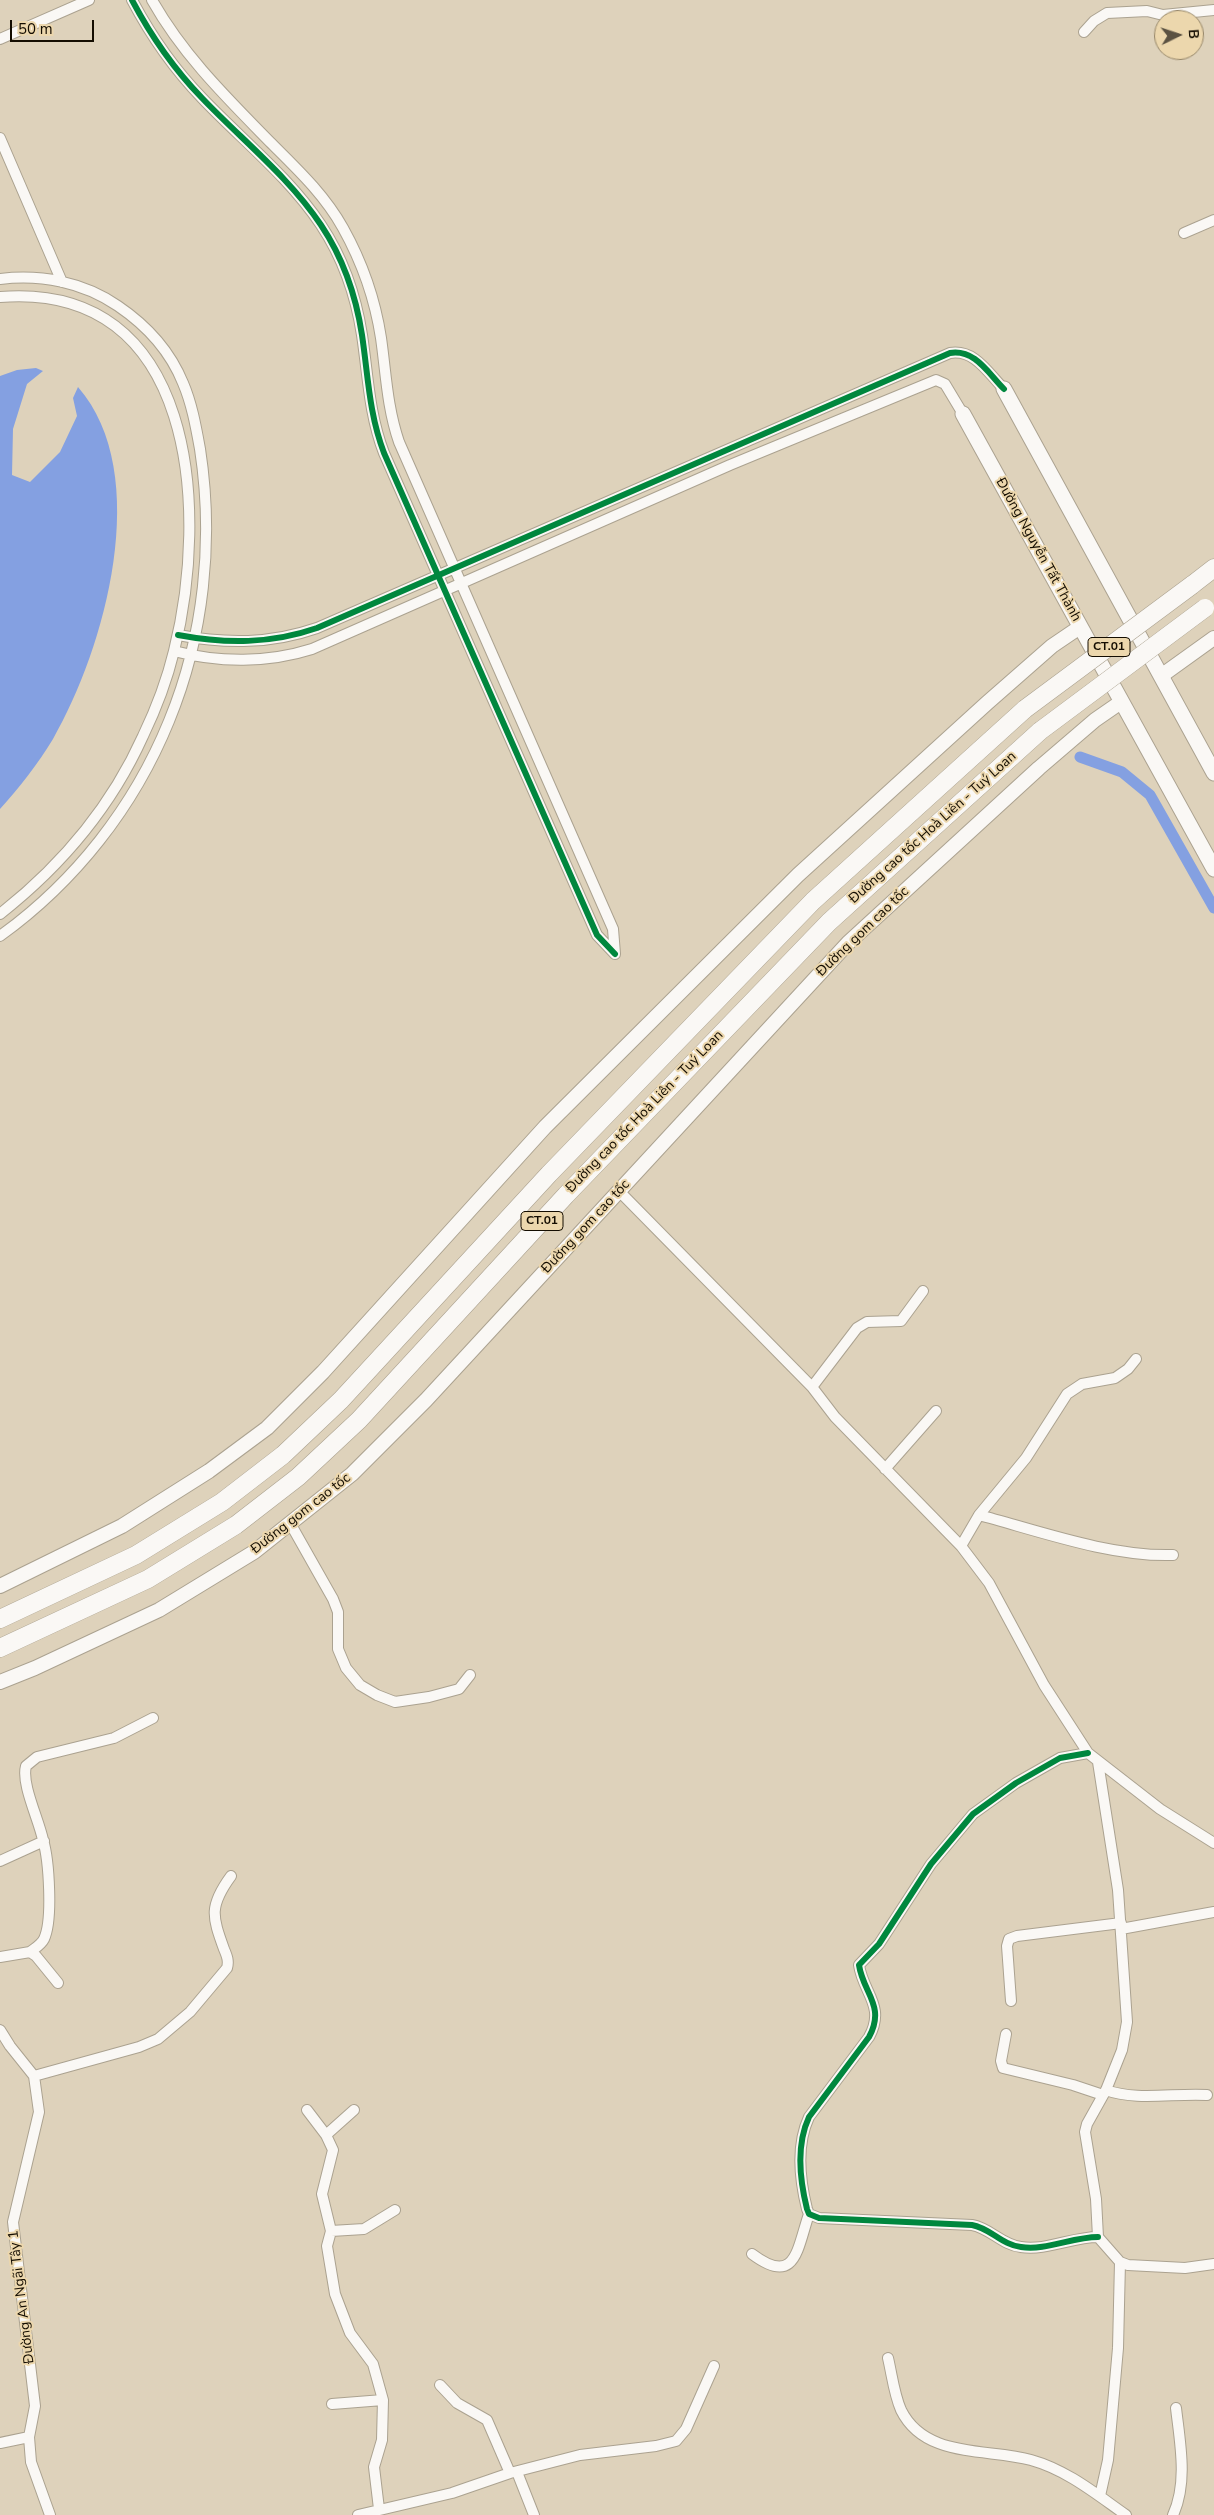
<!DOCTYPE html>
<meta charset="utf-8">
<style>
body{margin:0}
#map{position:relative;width:1214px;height:2515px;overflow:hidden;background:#ded2bb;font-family:"Nunito Sans",sans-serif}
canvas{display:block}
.north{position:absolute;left:1154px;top:10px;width:50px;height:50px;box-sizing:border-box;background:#ecd7ad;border:1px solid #968668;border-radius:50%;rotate:86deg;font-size:14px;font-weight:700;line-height:20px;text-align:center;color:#140d01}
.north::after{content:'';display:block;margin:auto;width:18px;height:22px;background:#5b5242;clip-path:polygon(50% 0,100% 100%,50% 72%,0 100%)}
.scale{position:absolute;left:10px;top:20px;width:84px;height:22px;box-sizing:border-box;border:2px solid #140d01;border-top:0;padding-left:6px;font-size:15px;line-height:18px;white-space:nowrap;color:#140d01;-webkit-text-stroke:4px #ecd7ad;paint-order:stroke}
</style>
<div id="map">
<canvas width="1214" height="2515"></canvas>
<div class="north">B</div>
<div class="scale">50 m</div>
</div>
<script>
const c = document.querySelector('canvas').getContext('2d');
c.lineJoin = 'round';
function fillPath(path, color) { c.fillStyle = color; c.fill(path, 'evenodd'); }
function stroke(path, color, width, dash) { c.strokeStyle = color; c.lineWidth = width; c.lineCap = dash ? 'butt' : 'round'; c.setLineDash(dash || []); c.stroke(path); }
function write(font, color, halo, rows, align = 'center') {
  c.font = font + ' "Nunito Sans",sans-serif'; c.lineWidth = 4; c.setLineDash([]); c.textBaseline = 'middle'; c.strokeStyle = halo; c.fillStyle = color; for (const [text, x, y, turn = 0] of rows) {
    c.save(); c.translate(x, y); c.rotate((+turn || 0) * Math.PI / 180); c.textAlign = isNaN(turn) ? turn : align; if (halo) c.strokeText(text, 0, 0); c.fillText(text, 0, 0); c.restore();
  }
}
fillPath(new Path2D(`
 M36,368L43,371L27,384L13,429L12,475L30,482L60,452L77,416L73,398L78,387C154,474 105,649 53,739C38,764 19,788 0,809V376L17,370Z`), '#84a0e1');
stroke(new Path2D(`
 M1080,757L1122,772L1150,795L1214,908`), '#84a0e1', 11);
const minor = new Path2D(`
 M132,0C151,36 174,69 202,98C242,140 289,177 321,225C343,258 356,296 362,335C368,375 369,414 384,453L597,935L615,954
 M152,0C183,55 226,97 270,142C297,169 324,194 343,228C362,262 375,299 381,338C386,373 387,407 399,442L613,929L615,954
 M1084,32L1094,21L1107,13L1147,11L1163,15L1214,10
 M0,39L89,0
 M0,138L62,282
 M1184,233L1214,220
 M0,279C41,274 83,282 118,306C146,325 170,351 183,383C192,404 196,427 200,449C214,540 204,636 169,721C134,807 75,882 0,936
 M0,297C197,281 209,512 174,651C167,680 156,709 143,736C111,807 61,866 0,914
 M178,635C226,644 271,644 317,628L950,353C975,349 988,373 1004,389
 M174,651C219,663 268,663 312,649L730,465L936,380L945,384L963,414
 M619,1191L812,1387L835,1417L961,1546L989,1583L1044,1685L1088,1753L1160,1809L1214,1843
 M812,1387L857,1328L867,1322L901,1321L923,1291
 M885,1469L936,1411
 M979,1515C1039,1531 1111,1557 1173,1555
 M290,1523L333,1599L338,1612V1649L346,1668L360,1685L377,1695L395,1702L429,1697L459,1689L470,1675
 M961,1546L979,1515L1026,1458L1067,1394L1082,1384L1115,1378L1128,1369L1136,1359
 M1088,1753L1060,1758L1016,1783L973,1814L931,1864L879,1944L859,1965C863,1993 886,2006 869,2037L809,2117C796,2145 800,2181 807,2209L809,2214L819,2218L972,2225C990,2228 1002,2245 1021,2247C1046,2251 1072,2237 1098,2237
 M1098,1762L1118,1890L1127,2022L1122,2050L1106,2090L1087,2124L1085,2132L1096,2199L1098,2237L1120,2262L1128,2265L1185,2268L1214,2264
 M0,1861L44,1841
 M1121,1929L1214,1912
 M0,1957L30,1952
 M58,1983L36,1956L30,1952C35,1948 41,1945 44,1939C53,1920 49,1860 43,1840C39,1820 21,1784 26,1766L37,1757L114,1738L153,1718
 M1011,2001L1007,1946L1009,1939L1017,1936L1121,1923
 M0,2030L10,2046L34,2076L39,2112L13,2222L35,2406L29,2437L31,2462L50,2515
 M1006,2034L1001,2061L1003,2068L1073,2085L1103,2095
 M34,2076L139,2047L158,2039L190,2012L227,1968C229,1961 227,1956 224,1949C212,1916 209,1906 231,1876
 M1106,2090C1135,2101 1174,2093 1207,2095
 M307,2110L326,2135L333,2150L322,2194L331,2231L327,2246L335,2294L350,2333L373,2364L383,2400L382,2440L374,2467L379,2509
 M326,2135L354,2110
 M331,2231L364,2229L395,2210
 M752,2254C796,2287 797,2249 809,2214
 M888,2358C892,2375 894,2394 901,2410C925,2459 988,2448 1031,2460C1067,2470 1096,2494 1126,2515
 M440,2385L457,2403L487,2420L510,2473
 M332,2404L383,2400
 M0,2443L29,2437
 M517,2472L534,2515
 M1100,2496L1108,2460L1118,2348L1120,2262
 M358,2515L452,2493L510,2473L580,2455L656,2446L676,2441L686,2429L714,2366
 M1173,2515C1188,2482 1180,2443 1176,2408`);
const secondary = new Path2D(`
 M1161,676L1214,638
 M0,1586L122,1526L209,1471L267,1428L323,1372L545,1127L798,875L987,703L1052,646L1080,627
 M0,1682L35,1668L159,1610L254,1552L352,1474L426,1400L848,943L1039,768L1095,720L1121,702`);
const primary = new Path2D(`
 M1004,389L1214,773
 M963,414L1214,869`);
const motorway = new Path2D(`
 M1192,585L1214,568
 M0,1619L136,1555L222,1502L283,1455L341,1400L549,1174L813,901L1025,709
 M0,1648L148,1579L236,1525L298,1477L359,1420L566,1195L829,922L1040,731`);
stroke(minor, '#aba290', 12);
stroke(secondary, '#aba290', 16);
stroke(primary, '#aba290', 17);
stroke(motorway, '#aba290', 19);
stroke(minor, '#faf8f5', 10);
stroke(secondary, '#faf8f5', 14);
stroke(primary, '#faf8f5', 15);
stroke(motorway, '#faf8f5', 18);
const motorwayBridge = new Path2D(`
 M1025,709L1192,585
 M1040,731L1205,608`);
stroke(motorwayBridge, '#aba290', 19, []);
stroke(motorwayBridge, '#faf8f5', 18);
stroke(new Path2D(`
 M132,0C151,36 174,69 202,98C242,140 289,177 321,225C343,258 356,296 362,335C368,375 369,414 384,453L597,935L615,954
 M178,635C226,644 271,644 317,628L950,353C975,349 988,373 1004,389
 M1088,1753L1060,1758L1016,1783L973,1814L931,1864L879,1944L859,1965C863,1993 886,2006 869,2037L809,2117C796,2145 800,2181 807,2209L809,2214L819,2218L972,2225C990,2228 1002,2245 1021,2247C1046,2251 1072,2237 1098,2237`), '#00873e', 6);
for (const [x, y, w] of [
 [1109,647,42],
 [542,1221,42]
]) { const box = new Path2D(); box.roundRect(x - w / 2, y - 9.5, w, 19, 4); c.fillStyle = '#ecd7ad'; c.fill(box); stroke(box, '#140d01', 1); }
write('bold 12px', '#140d01', null, [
 ["CT.01",1109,647],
 ["CT.01",542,1221]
]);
write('14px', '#140d01', '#ecd7ad', [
 ["Đường Nguyễn Tất Thành",1038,550,61],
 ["Đường cao tốc Hoà Liên - Tuý Loan",933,828,-42],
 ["Đường gom cao tốc",863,932,-44],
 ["Đường cao tốc Hoà Liên - Tuý Loan",645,1112,-46],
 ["Đường gom cao tốc",586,1227,-47],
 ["Đường gom cao tốc",301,1514,-38],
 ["Đường An Ngãi Tây 1",22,2297,-97]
]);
</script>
